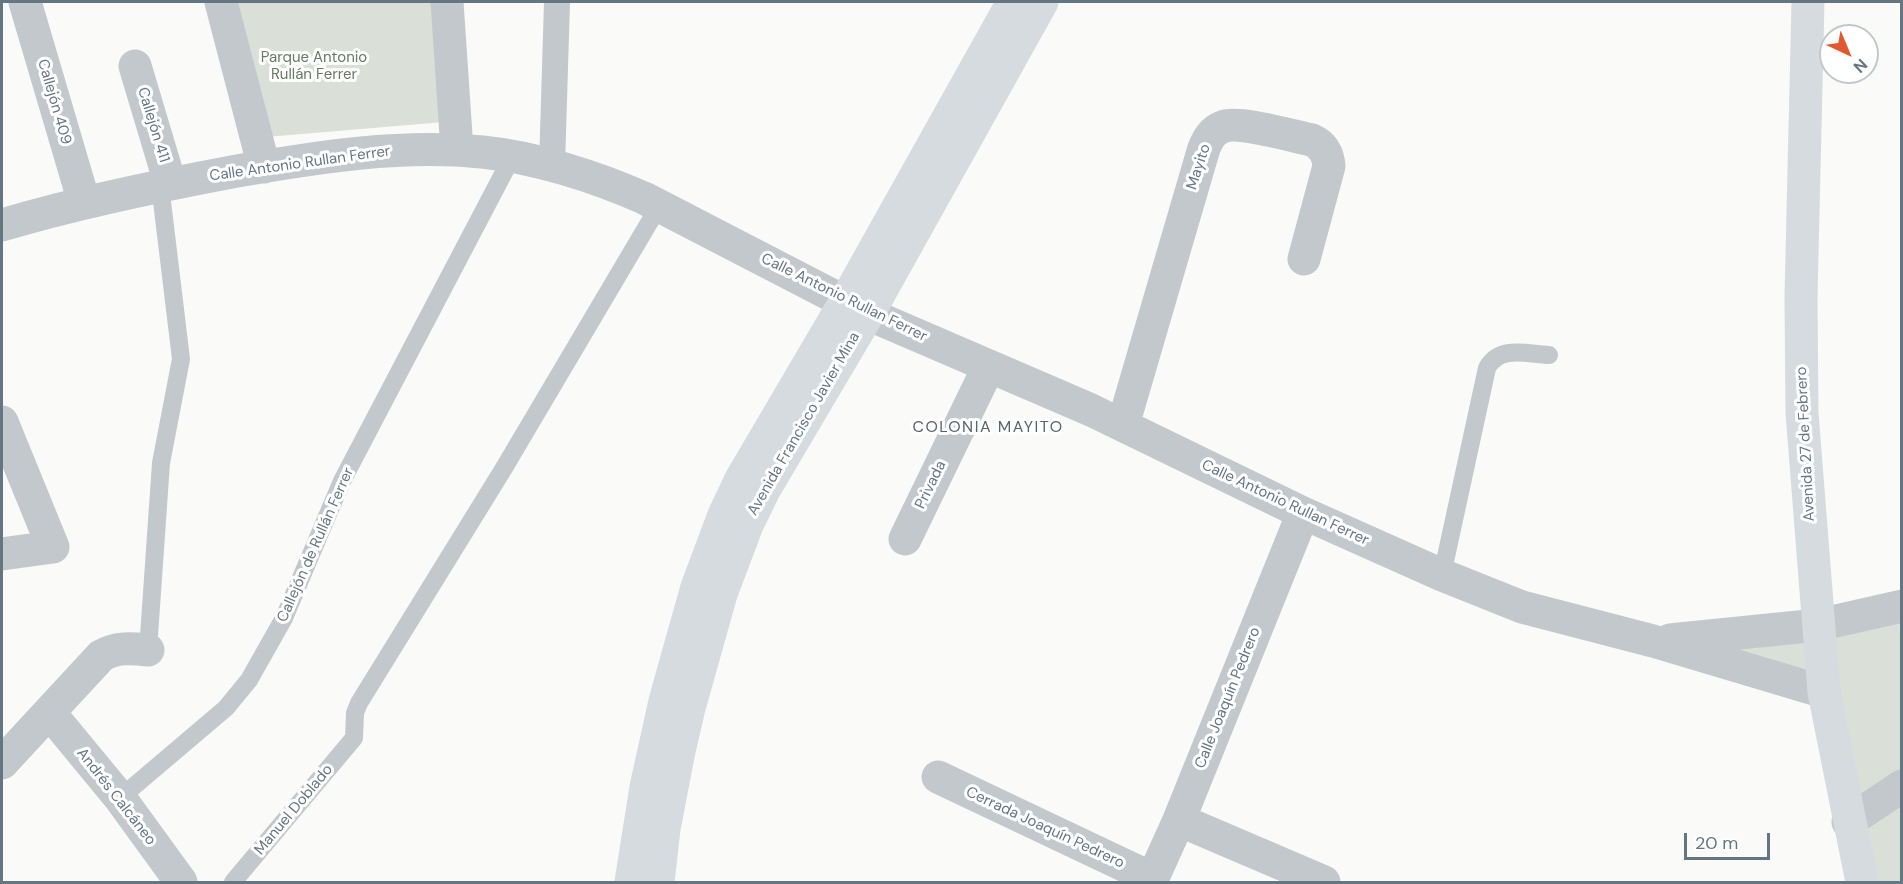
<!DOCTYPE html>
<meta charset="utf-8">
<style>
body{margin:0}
#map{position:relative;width:1903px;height:884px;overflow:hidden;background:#fafaf8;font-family:"DM Sans",sans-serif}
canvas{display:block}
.frame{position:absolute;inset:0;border:3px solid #657683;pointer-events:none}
.north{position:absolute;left:1819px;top:24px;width:60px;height:60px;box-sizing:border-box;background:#fff;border:2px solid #c1c8cd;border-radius:50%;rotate:136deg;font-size:16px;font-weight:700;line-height:24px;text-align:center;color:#657683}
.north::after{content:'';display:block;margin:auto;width:21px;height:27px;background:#e4572e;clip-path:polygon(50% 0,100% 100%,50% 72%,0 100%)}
.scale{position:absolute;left:1684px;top:833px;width:86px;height:27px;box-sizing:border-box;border:3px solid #657683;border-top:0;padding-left:8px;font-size:18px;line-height:21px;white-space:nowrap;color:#657683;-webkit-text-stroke:4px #fff;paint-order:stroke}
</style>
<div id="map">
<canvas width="1903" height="884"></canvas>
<div class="frame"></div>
<div class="north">N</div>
<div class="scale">20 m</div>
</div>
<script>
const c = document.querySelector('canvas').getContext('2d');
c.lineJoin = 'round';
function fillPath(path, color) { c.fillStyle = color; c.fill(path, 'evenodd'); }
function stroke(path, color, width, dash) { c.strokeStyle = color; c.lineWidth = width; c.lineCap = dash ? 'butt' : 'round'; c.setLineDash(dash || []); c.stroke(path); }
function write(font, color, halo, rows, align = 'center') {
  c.font = font + ' "DM Sans",sans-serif'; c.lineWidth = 6; c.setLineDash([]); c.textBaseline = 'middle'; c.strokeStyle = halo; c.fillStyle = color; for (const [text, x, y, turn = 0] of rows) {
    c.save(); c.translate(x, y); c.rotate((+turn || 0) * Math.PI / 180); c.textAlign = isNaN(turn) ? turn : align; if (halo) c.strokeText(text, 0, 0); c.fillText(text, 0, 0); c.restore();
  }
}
fillPath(new Path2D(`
 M227,2H433L444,122L266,137Z
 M1901,606V882H1866L1824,692L1653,641Z`), '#dadfd7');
stroke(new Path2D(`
 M1442,575L1487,368C1500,345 1526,354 1549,355
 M148,650L161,463L181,359L160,185
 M120,798L226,708L249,680L284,618L342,481L512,157
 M233,882L354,738L355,713L359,703L504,468L659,206`), '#c3c8cc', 18);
stroke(new Path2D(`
 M552,166L557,2`), '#c3c8cc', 26);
stroke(new Path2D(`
 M25,2L84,202
 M221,2L264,167
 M447,2L457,150
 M135,66L170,183
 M2,225C79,202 157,186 237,171C318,157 400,144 482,152C535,157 596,177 644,198L868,314L1091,410L1303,513L1442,575L1522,607L1653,641L1824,692
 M2,422L53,547L2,554
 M1123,425L1204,148C1208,139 1212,131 1222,127C1238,120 1292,136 1312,140C1323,145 1328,154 1329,166L1304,259
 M905,539L989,366
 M1670,640L1818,625L1902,606
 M49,712L120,798L181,882
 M2,763L101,656C116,647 131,648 148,650
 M938,777L1153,879
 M1179,820L1324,882
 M1848,822L1902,786
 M1151,882L1179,820L1303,513`), '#c3c8cc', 33);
stroke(new Path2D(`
 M1808,2L1801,297L1802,413L1824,692L1862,882
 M631,882L646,787L665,701L697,587L724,515L741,479L845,302L1013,2
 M658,882L664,829L679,751L689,708L721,594L747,525L764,490L868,314L1042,2`), '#d6dbdf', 33);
write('15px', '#687a64', '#fff', [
 ["Parque Antonio",314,58],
 ["Rullán Ferrer",314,75]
]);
write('15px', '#657683', '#fff', [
 ["Callejón 409",54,102,74],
 ["Callejón 411",153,125,73],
 ["Calle Antonio Rullan Ferrer",300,164,-8],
 ["Mayito",1199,167,-72],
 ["Calle Antonio Rullan Ferrer",844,298,26],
 ["Avenida Francisco Javier Mina",804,424,-60],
 ["Avenida 27 de Febrero",1806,444,-93],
 ["Privada",931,485,-64],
 ["Calle Antonio Rullan Ferrer",1285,503,25],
 ["Callejón de Rullán Ferrer",316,545,-66],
 ["Calle Joaquín Pedrero",1228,698,-68],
 ["Andrés Calcáneo",116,797,52],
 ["Manuel Doblado",294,810,-50],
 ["Cerrada Joaquín Pedrero",1045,828,25]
]);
c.letterSpacing = '1.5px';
write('16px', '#57646e', '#fff', [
 ["COLONIA MAYITO",988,428]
]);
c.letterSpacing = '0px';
</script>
